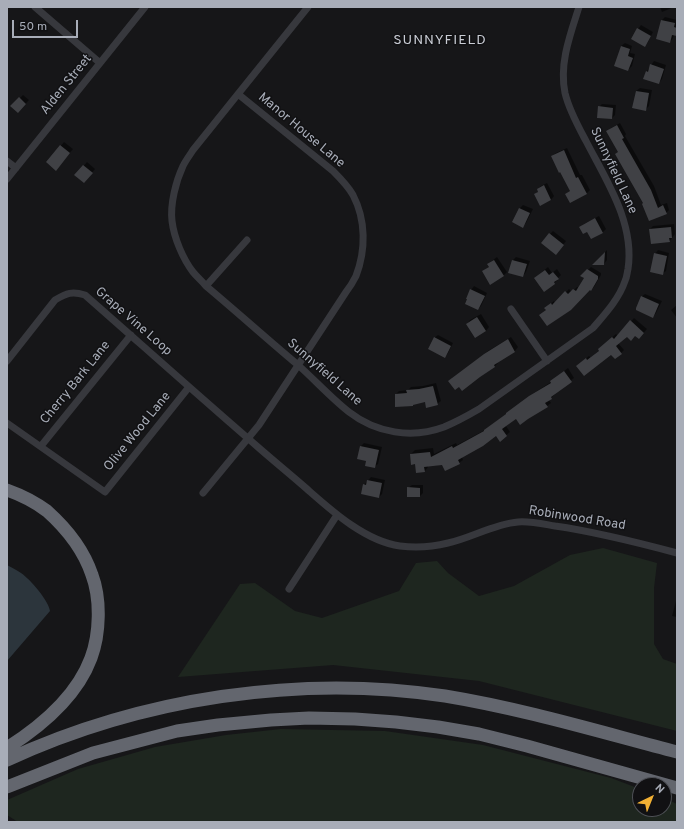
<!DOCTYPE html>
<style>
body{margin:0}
#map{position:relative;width:684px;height:829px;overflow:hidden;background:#161618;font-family:Overpass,sans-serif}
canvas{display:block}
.frame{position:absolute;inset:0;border:8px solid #a8adb8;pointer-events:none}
.north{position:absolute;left:632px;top:777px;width:40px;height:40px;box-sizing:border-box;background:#111113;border:1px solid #4d4f55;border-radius:50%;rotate:43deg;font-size:11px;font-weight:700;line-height:16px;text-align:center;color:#a8adb8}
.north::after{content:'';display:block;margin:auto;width:14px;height:18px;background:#f2b134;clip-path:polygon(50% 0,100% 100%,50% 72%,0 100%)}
.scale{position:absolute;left:12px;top:20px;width:66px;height:18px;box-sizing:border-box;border:2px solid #a8adb8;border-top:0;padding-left:5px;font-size:12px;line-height:14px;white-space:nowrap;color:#a8adb8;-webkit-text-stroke:3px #111113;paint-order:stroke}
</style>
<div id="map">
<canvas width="684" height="829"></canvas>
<div class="frame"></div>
<div class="north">N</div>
<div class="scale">50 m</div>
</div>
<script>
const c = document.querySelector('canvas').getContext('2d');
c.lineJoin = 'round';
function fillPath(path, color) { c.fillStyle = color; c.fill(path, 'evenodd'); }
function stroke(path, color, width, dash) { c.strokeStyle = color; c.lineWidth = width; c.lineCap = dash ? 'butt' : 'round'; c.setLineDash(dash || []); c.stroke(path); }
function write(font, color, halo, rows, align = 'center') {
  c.font = font + ' Overpass,sans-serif'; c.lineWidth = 3; c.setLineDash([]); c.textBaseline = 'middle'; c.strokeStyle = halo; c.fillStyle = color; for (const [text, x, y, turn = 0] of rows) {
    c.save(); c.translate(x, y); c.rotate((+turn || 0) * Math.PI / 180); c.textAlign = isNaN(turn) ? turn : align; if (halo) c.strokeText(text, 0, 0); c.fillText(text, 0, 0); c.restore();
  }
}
fillPath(new Path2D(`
 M603,548L657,563L654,588V644L663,659L677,664V731L479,681L333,665L178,677L240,584L255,583L295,611L322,618L399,591L416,563L437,561L448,573L479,596L514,586L570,555Z
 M281,729L385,731L483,745L611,778L640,789V809H664V798L677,804V822H18L7,815V800L78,769L155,747L226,735Z`), '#1e261f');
fillPath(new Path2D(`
 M7,565C12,568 17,570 21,573C30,579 49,601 50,611L7,661Z`), '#2c353c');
fillPath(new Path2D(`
 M660,7H674L662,12Z
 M665,17L677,20L676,24H677V35H674L673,38L670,42L662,20Z
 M641,25L653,32L648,42L645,46L638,29Z
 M625,43L632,46L630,53L635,54L632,66L628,70L621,46Z
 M654,61L666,65L662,79L659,83L647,71Z
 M640,88L652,90L649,106L645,110L636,91Z
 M23,95L29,100L18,112L12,106Z
 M602,104L616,105L615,115L612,118L599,107Z
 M620,123L626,134L625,136L654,186L661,205L667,203L669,210L666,213L644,203L608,131L611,128Z
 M64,142L73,149L59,166L47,162Z
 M567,148L580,175H582L590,190L587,193L566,194L571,190L552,156L556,153Z
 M87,162L95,169L87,179L76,175Z
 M547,183L554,196L551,200L541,205L536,194L539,191L538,189L541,186Z
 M523,205L533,209L526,223L523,226L513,222L520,208Z
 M599,216L606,229L603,232L592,238L587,230L581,227L584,224Z
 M674,224L675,234L669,242L650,229L653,226Z
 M553,231L566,241L559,250L550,234Z
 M607,250V260L604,264H594Z
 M658,250L669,253L666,271L662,274L655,254Z
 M497,257L507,272L503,276L483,271L489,267L488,264Z
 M516,257L530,261L526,272L523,276L513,260Z
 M548,267L552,273L557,269L561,275L557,279L558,280L554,283L535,278Z
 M591,267L601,273V275L594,287L591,290L590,289L541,315L546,310L549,305L554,301L555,303L569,289L572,292L577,287L579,288L585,277L582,276Z
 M474,286L487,293L481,306L478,309L468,299L471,290Z
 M645,294L662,301L656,313L653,317L641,297Z
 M677,305V318L671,310Z
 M481,314L489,327L486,331L467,324L470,320Z
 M634,318L647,329L639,338L635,335L627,336L618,343L624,350L621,353H612L577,366L589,356L591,358L600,351L601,347L616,334L618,336Z
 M438,335L453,343L448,353L445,357L434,338Z
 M511,337L518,347L515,351L497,362L498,363L495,366L479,376L452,378L488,351Z
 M568,368L574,378L554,393L555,394L549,400L551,403L547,406L517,418L506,426L510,432L500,440L496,435L462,457L463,460L459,463L428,466V467L425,471L416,463L411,454L415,450L433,448L434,454L456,443L457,445L485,430L534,393L551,382L555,378Z
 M436,383L441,401L437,404L426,401L414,404L413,405L396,394L399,391L408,390L411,387L423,386Z
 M364,443L382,447L378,464L374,467L367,460L361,446Z
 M371,477L385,480L382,494L379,497L364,485Z
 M412,485H423V493L420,496L408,488Z
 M677,597V617L672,616Z`), '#0007');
fillPath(new Path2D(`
 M661,20L675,23L674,27L677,28V36L672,35L670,43L656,39Z
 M637,28L651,36L645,47L631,39Z
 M621,46L630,49L628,56L633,58L628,71L614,66Z
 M650,64L664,69L659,84L643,79L646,71L648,72Z
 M636,91L649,93L646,111L632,108Z
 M19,97L26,104L18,113L10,106Z
 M598,106L613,108L612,119L597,118Z
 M617,125L624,138L622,139L651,190L658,208L663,205L667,214L649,221L642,204L643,203L615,154L618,152L606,131Z
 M60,145L70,153L56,171L46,162Z
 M564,150L576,178L578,177L587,194L570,203L565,194L570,191L560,172L559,173L551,156Z
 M83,165L93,173L84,183L74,175Z
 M544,185L551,200L540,206L534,194L538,192L537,189Z
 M519,208L530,213L523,228L512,222Z
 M595,218L603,233L591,239L587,232L583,234L579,227Z
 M671,227L672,238H669L670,242L651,244L649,229Z
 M549,233L564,245L556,255L541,243Z
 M605,252L604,265H592Z
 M654,253L667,256L663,275L650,272Z
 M494,260L504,276L490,285L482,271L489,267L487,264Z
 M512,260L527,264L523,277L508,273Z
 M587,269L598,276V279L591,291L590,290L571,310L547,326L539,315L546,310L544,308L551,303L552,305L565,291L568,294L573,289L576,291L584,278L580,276Z
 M545,270L549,275L553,272L559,279L554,282L555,284L544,292L534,278Z
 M470,289L485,296L478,310L465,304L467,299H466Z
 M641,296L659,304L653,318L636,310V308Z
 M477,317L486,331L475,338L466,324Z
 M630,320L644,333L639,339L635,336L631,341L627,337L616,346L622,354L615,359L611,355L584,376L576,366L586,358L587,360L599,351L598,349L612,337L614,339Z
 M434,337L451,346L445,358L428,349Z
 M508,339L515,352L494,365L495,367L480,377L462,391L459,387L455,390L448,381L484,354Z
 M564,371L572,382L551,397L552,399L545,403L548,407L528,419L520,425L516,419L502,429L507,436L500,442L496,436L483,446L458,460L460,464L445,471L442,465L424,467L425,472L416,473L415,464L411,465L410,454L430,452L431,457L452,446L453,448L484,431V430L506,414V413L529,396L551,383L550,381Z
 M433,386L438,405L426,408L425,402L413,405V406L395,407V394L407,393L406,390L419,389Z
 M360,446L379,450L375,468L365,466L366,461L357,459Z
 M367,480L382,483L379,498L361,494L363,484L366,485Z
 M407,487L420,488V497H407Z`), '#404145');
stroke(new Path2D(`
 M35,7L100,63
 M308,7L193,150C190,155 186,160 183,166C176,181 170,204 172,221C174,238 183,259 193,272C197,277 202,281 206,286C237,312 267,339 298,365C315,380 331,398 349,412C376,433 412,439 444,427C456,422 467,416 479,409L593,328C605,314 619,299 625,281C627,277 627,273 628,269C635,223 606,180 586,141C578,126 569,110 565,93C559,64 570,35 579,7
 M7,161L16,168
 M7,179L145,7
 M206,286L247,240
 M511,309L547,361
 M7,361L55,300C67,293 72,291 85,295C143,346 201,398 259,448C275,462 291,475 307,489C332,511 365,541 400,546C416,548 432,547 448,543C471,538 494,524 518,522C530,521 543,524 555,526C597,532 636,542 677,553
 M7,423L105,492L189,387
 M41,446L131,335
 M203,493L259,425L346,292C350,287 353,282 356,276C366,250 366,220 353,195C348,186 340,178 333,171L238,94
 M289,589L337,515`), '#37383d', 7);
stroke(new Path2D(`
 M7,490C21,495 35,502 47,511C66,528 84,551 92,575C101,599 100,634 91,658C77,696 40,727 7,748
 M7,760C141,698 299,674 445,696C524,709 600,732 677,752
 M7,787L93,753L177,731L218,725L271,720L309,718L355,719L396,722L438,727L479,734L527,746L677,788`), '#63666e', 13);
write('13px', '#a8adb8', '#111113', [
 ["Alden Street",67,85,-51],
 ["Manor House Lane",301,131,40],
 ["Sunnyfield Lane",613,171,65],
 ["Grape Vine Loop",133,322,41],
 ["Sunnyfield Lane",324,373,41],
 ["Cherry Bark Lane",76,383,-51],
 ["Olive Wood Lane",138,432,-51],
 ["Robinwood Road",577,519,9]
]);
c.letterSpacing = '1px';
write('14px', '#c9ccd4', '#111113', [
 ["SUNNYFIELD",440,41]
]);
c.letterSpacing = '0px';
</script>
